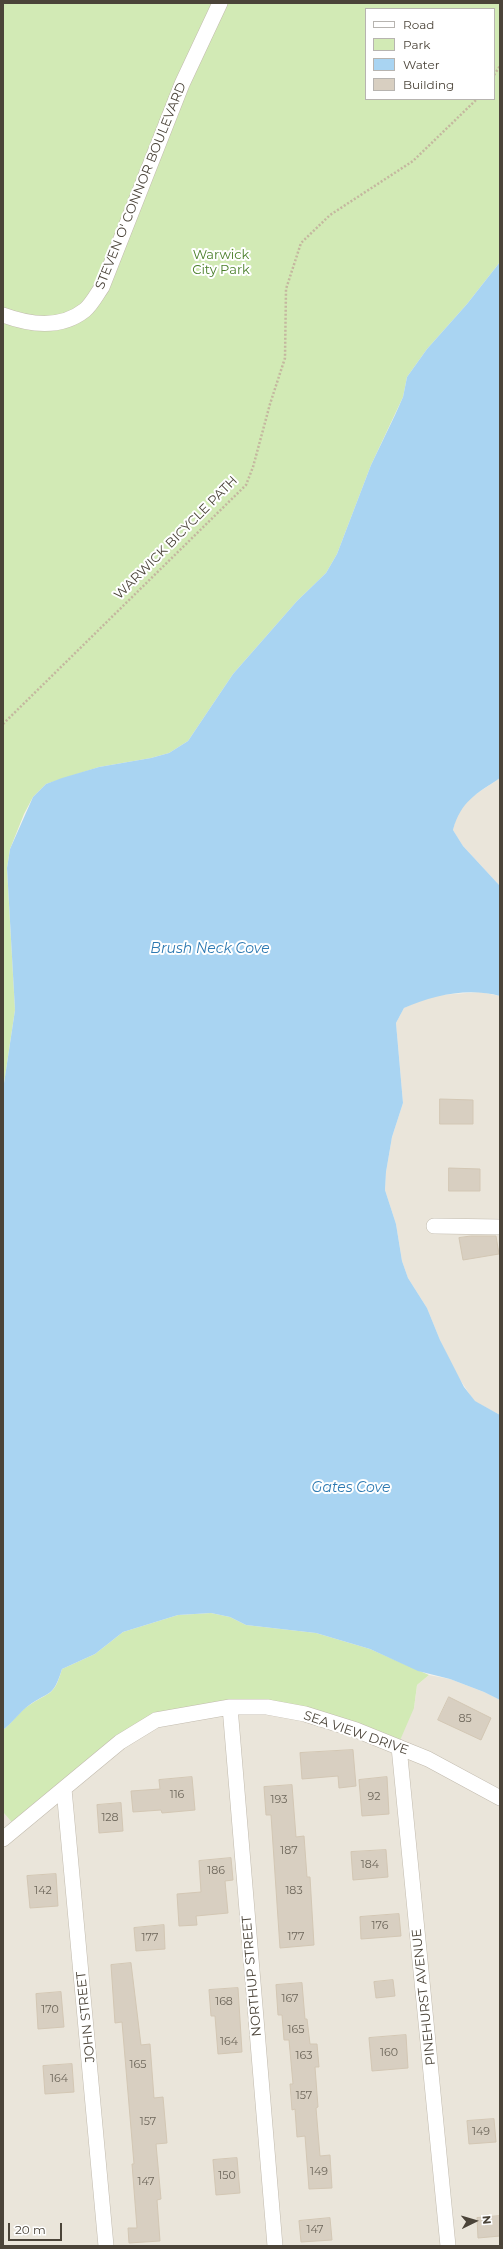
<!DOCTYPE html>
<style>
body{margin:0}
#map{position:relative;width:503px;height:2249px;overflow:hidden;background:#f6f3ec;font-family:Montserrat,sans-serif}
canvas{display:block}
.frame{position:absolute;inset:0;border:4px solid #4b4439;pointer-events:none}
.legend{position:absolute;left:365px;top:8px;width:130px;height:92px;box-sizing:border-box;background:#fff;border:1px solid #b7b4b0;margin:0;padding:5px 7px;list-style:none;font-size:12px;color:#4b4439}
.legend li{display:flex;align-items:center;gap:8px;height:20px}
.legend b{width:20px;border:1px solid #b7b4b0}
.north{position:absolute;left:455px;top:2201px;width:40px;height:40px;-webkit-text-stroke:3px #fff;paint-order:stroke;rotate:85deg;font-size:11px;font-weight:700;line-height:16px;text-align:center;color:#4b4439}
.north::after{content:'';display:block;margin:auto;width:14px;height:18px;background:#4b4439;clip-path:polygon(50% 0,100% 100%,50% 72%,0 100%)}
.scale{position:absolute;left:8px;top:2223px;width:54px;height:18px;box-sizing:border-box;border:2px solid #4b4439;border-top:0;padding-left:5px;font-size:12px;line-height:14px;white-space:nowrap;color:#4b4439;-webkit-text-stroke:3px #fff;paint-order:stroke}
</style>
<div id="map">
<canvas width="503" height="2249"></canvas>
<div class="frame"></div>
<ul class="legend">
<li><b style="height:5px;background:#fff"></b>Road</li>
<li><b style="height:11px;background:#d2eab5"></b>Park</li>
<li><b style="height:11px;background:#a9d4f2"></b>Water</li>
<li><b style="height:11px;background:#d8cfc1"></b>Building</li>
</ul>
<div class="north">N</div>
<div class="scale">20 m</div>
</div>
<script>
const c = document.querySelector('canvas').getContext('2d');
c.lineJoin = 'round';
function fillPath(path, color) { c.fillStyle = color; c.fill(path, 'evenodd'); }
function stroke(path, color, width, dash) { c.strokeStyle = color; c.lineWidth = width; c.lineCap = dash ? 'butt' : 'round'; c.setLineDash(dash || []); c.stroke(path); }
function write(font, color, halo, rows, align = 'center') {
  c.font = font + ' Montserrat,sans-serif'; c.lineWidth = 4; c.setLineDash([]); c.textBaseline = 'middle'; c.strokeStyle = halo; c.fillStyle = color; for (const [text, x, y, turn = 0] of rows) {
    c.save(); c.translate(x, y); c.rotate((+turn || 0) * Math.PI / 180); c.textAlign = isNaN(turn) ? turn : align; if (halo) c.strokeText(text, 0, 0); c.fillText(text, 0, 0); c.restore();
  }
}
fillPath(new Path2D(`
 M500,778V886L463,846L453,830L457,814L467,800Z
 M480,992L500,996V1415L474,1401L455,1372L440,1340L427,1308L408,1278L402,1261L396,1224L385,1190L386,1172L392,1137L403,1103L396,1023L404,1008L420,1000L440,995Z
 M429,1675L450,1679L484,1692L500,1700V2246H3V1812L15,1826L159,1720L223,1708H414L417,1685Z`), '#eae5da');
fillPath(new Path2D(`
 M3,3H500V262L467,304L427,349L407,377L403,397L371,465L337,554L326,573L297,601L233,674L188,741L169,753L151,758L99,767L46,784L33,797L24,814L10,849L7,868L15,1010L3,1090ZM366,9H494V99H366Z
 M211,1613L230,1617L246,1625L316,1633L370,1649L429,1675L417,1685L414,1708L398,1745L270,1707L159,1720L15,1826L3,1812V1730C12,1723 19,1712 28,1706C50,1691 54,1697 62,1669L95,1654L123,1632L178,1615Z`), '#d2eab5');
fillPath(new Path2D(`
 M500,262V778C476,794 461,801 453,830L463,846L500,886V996C469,987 433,995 404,1008L396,1023L403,1103L392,1137L386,1172L385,1190L396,1224L402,1261L408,1278L427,1308L440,1340L464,1387L475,1401L500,1415V1700L484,1692L450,1679L418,1671L370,1649L316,1633L246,1625L230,1617L211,1613L178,1615L123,1632L95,1654L62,1669C53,1698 50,1690 28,1706C20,1712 12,1723 3,1730V1090L15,1010L7,868L10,849L33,797L46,784L62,778L99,767L151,758L169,753L188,741L233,674L297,601L326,573L337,554L371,465L395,415L403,397L407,377L427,349L467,304Z`), '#a9d4f2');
const building = new Path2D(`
 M440,1099L473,1100V1124H440Z
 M449,1168L480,1169V1191H449Z
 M471,1236H496L499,1254L463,1260L459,1238Z
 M449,1697L491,1718L481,1740L438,1720Z
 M353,1750L356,1786L339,1788L338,1776L302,1779L300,1753Z
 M192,1777L195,1810L162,1813L161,1810L133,1812L131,1791L160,1789L159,1780Z
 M387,1777L389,1814L362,1816L359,1780Z
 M292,1785L296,1837L304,1836L307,1877H310L314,1945L280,1948L271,1815H266L264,1787Z
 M121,1803L123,1831L99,1833L97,1805Z
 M386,1850L388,1877L353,1880L351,1852Z
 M231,1858L233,1880L225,1881L228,1913L196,1916L197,1925L179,1926L177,1894L201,1892L199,1861Z
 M56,1874L58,1906L30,1908L27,1876Z
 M399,1914L401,1936L361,1939L360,1917Z
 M164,1925L165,1949L136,1951L134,1928Z
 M131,1963L141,2045L150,2044L154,2098L163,2097L167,2143L156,2144L161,2199L157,2200L160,2241L129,2243L128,2228H137L132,2164H134L122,2022L115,2023L111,1965Z
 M393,1980L395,1996L376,1998L374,1982Z
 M302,1983L305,2019H307L310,2044H317L319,2067H315L318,2107L316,2108L320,2156L330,2155L332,2188L309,2189L305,2136L297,2137L295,2109L292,2110L290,2084H293L289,2040H284L282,2015H278L276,1985Z
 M238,1988L242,2052L218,2054L215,2016H211L209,1990Z
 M61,1992L64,2027L38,2029L36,1994Z
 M406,2035L408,2068L372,2071L369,2038Z
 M72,2064L74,2092L45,2094L43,2066Z
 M494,2119L496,2142L469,2144L467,2121Z
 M237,2158L240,2193L216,2195L213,2160Z
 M500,2216V2236L478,2238L477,2218Z
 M330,2218L332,2240L301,2242L299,2221Z`);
fillPath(building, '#d8cfc1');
stroke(building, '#d3c7b4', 1);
const minor = new Path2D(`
 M3,315C30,325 61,329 85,310C92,304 97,294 102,287L182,84L220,3
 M434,1226L500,1227
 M230,1707L275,2246
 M399,1747L448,2246
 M64,1789L106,2246
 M3,1839L120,1742L156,1720L230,1707H267L305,1714L356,1730L428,1759L500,1798`);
stroke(minor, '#c2bbae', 16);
stroke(new Path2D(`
 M494,75L500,66
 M3,724L246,485L253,467L270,404L285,358L286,289L301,243L330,215L413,161L477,99`), '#c4b79f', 2.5, [2, 2]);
stroke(minor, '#fff', 15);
write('11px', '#6e675b', null, [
 ["85",465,1719],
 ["116",177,1795],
 ["92",374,1797],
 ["193",279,1800],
 ["128",110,1818],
 ["187",289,1851],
 ["184",370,1865],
 ["186",216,1871],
 ["142",43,1891],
 ["183",294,1891],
 ["176",380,1926],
 ["177",296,1937],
 ["177",150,1938],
 ["167",290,1999],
 ["168",224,2002],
 ["170",50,2010],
 ["165",296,2030],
 ["164",229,2042],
 ["160",389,2053],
 ["163",304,2056],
 ["165",138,2065],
 ["164",59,2079],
 ["157",304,2096],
 ["157",148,2122],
 ["149",481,2132],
 ["149",319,2172],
 ["150",227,2176],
 ["147",146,2182],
 ["147",315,2230]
]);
write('13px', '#4b4439', '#fff', [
 ["STEVEN O' CONNOR BOULEVARD",141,186,-68],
 ["WARWICK BICYCLE PATH",176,538,-45],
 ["SEA VIEW DRIVE",356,1733,19],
 ["NORTHUP STREET",252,1976,-95],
 ["PINEHURST AVENUE",424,1997,-96],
 ["JOHN STREET",86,2017,-96]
]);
write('13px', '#4a7f2a', '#fff', [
 ["Warwick",221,255],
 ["City Park",221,270]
]);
write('italic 14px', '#2e7ab2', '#fff', [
 ["Brush Neck Cove",210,949],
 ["Gates Cove",351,1488]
]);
</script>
